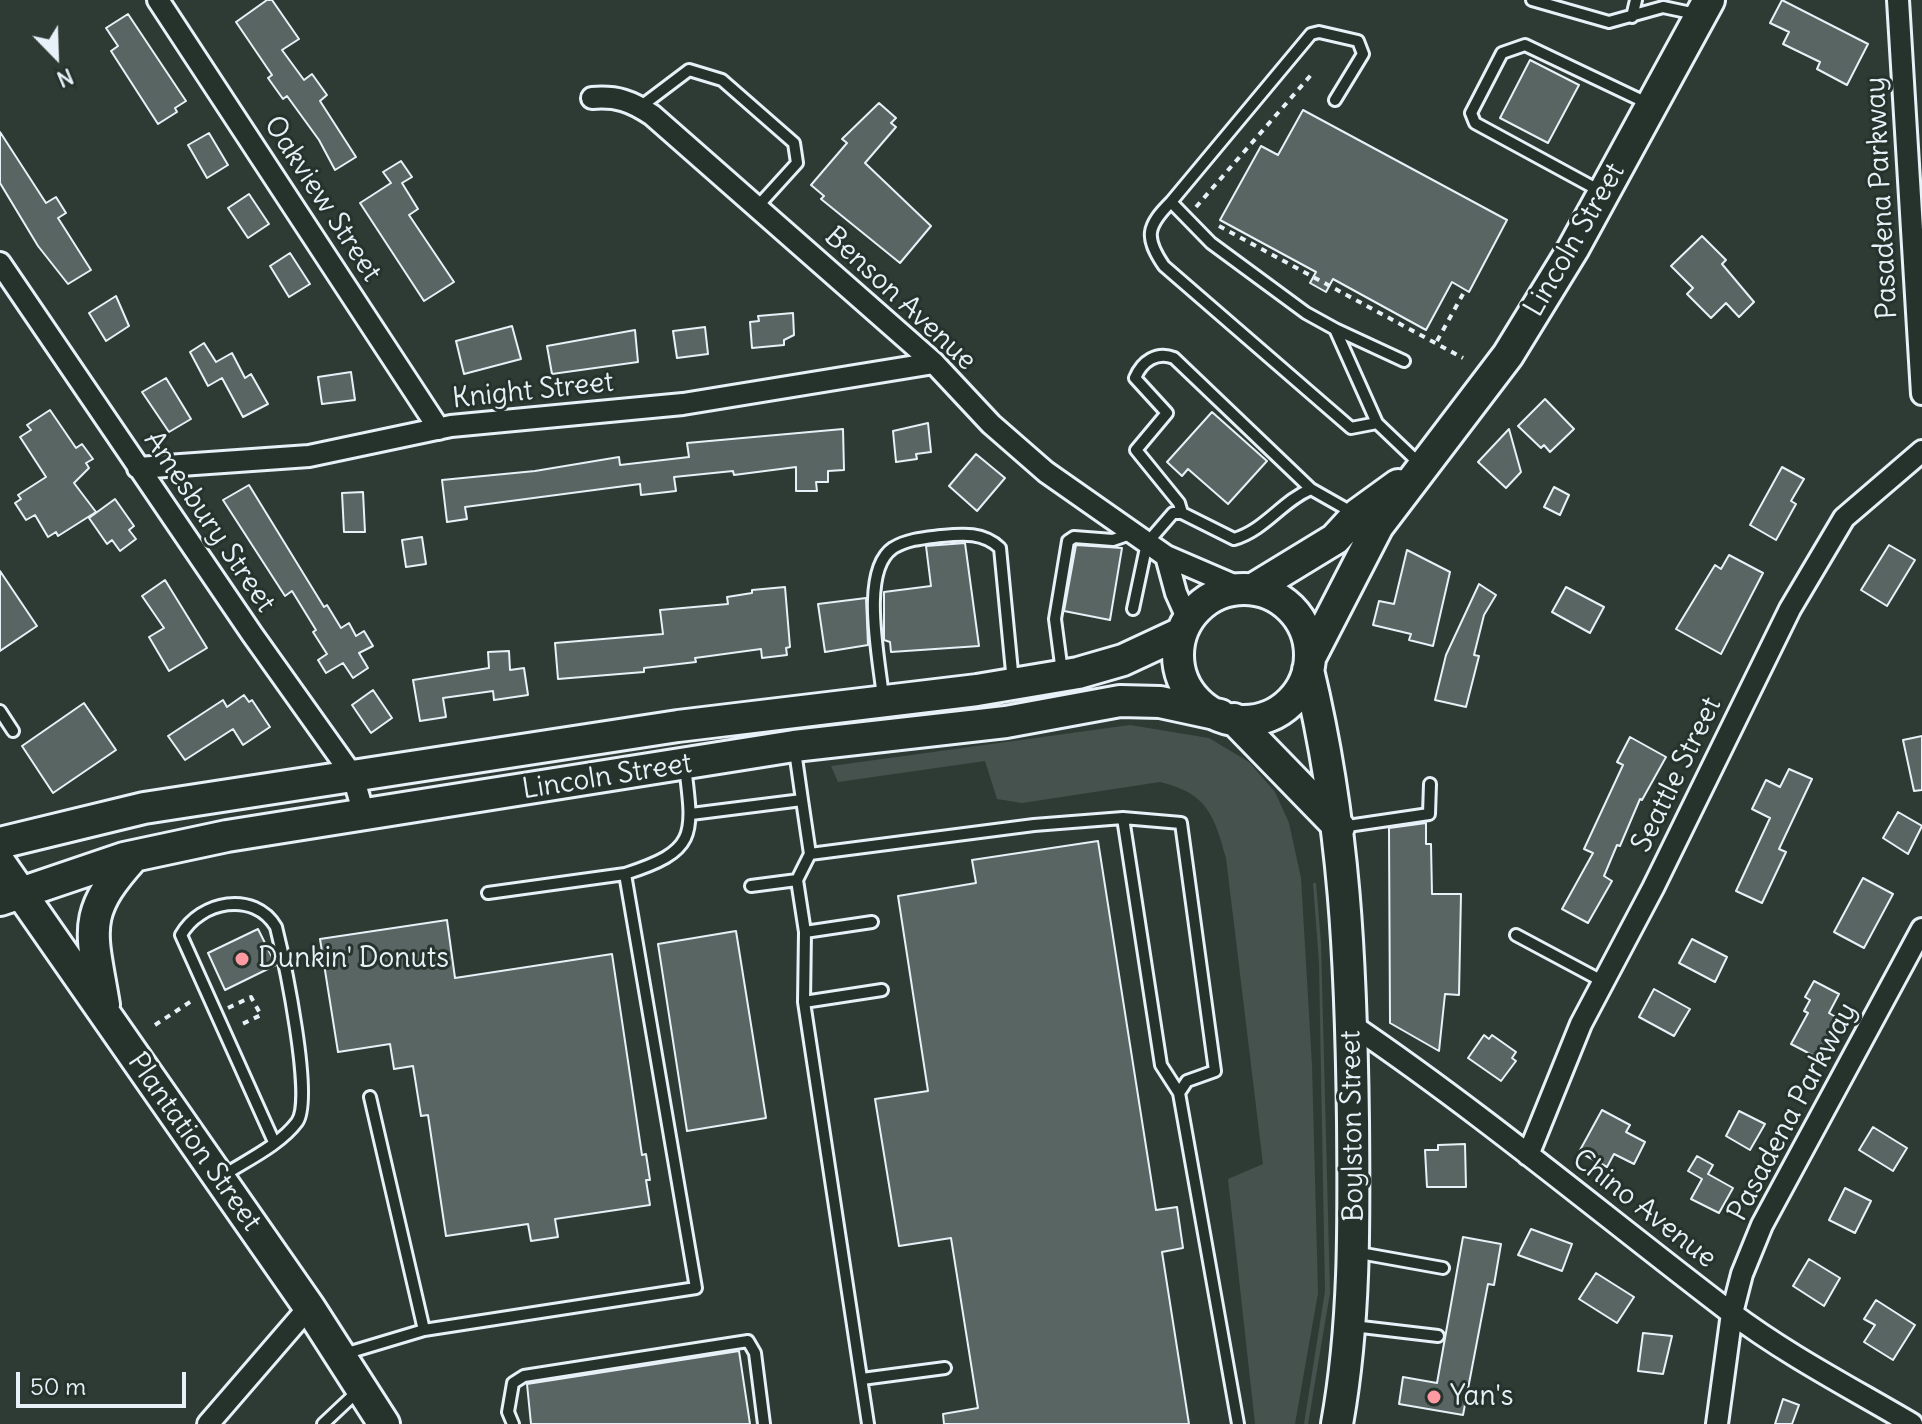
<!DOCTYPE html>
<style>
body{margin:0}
#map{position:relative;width:1922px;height:1424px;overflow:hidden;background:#2e3b35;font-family:Delius,sans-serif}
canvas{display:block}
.north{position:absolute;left:16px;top:16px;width:80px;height:80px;-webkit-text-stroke:6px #26332d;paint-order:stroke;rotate:157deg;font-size:22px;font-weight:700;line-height:32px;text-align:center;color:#e8f1f8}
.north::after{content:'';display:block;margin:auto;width:28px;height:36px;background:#e8f1f8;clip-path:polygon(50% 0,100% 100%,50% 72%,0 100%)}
.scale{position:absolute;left:16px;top:1372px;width:170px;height:36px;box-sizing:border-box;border:4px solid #e8f1f8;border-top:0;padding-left:10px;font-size:24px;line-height:28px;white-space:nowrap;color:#e8f1f8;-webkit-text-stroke:6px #26332d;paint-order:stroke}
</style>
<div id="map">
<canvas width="1922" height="1424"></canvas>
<div class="north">N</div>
<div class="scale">50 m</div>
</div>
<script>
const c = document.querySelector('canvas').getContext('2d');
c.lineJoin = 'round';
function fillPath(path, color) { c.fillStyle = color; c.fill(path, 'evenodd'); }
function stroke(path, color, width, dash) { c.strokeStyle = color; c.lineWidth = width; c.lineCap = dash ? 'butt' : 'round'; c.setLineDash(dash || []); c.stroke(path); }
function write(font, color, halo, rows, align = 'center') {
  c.font = font + ' Delius,sans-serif'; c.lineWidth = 6; c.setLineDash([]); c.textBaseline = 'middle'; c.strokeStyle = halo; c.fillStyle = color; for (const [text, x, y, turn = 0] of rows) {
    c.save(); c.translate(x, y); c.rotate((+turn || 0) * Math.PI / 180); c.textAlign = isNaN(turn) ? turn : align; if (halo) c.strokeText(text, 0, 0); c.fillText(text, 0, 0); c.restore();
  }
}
fillPath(new Path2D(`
 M1130,725L1209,738L1249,762L1275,792L1289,823L1301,878L1312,1065L1318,1293L1295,1424H1255L1228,1179L1263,1164L1226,858C1214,815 1207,793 1160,782L1022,803L997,799L985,761L838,782L831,766Z
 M1313,883H1316L1321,943L1330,1293L1308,1424H1304L1325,1291L1319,963Z`), '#45524e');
const building = new Path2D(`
 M267,0H272L299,39L282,50L304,80L312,74L327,95L320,101L356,157L335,170L319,140L287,96L283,99L268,78L272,75L236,22Z
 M1782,0L1868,44L1847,85L1817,69L1820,62L1783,44L1789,32L1770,23Z
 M128,14L186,101L175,108L177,112L158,124L111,51L118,46L106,28Z
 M1530,60L1579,85L1548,143L1500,118Z
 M879,103L896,118L891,123L896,127L865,163L931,226L900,263L821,199L824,196L811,185L847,143L842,139Z
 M1303,110L1507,220L1469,292L1452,282L1426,330L1333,279L1326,292L1310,283L1316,272L1220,220L1261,146L1278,155Z
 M0,132L46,203L56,197L66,213L58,218L91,270L68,284L38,246L0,183Z
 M209,133L228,165L207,178L188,145Z
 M401,161L412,177L402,183L418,209L409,215L454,282L424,301L360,203L391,183L383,172Z
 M249,194L269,224L248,238L228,208Z
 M1702,236L1726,260L1722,264L1754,302L1739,317L1726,303L1711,318L1687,294L1693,288L1671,266Z
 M290,253L310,284L289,297L270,266Z
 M116,296L129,326L106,341L89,313Z
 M793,313L794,335L784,340V345L752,348L750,322L759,321L758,316Z
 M512,326L521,359L464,374L456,341Z
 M705,327L708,354L677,358L673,331Z
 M635,330L638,362L552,374L547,346Z
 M204,343L216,362L232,353L245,378L251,374L268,404L243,417L222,378L208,386L190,352Z
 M351,372L355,400L322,404L318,377Z
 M166,378L191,419L169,432L142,392Z
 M1545,399L1574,429L1550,452L1544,445L1541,448L1518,426Z
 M50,410L76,448L82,444L93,459L86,463L89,468L74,483L96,512L58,536L56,532L48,537L35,515L26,520L15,503L21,499L18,495L46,477L20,437L31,430L27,425Z
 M1212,412L1267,461L1228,504L1188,469L1182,476L1167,462Z
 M928,423L931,452L916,454L917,459L896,462L893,431Z
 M843,429L844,470L828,471V482H816L817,491H796V467L734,475L733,471L674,477L676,491L641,495L640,484L465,507L467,519L447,522L442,480L535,471L619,457L620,465L689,457L687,443Z
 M1509,429L1521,472L1506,488L1478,462Z
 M976,454L1005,478L977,511L949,486Z
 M1782,467L1804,479L1791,501L1796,504L1776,540L1750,525Z
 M249,485L324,607L327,605L341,628L349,623L356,636L364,631L373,646L359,653L368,668L353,678L343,663L326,673L318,660L327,654L313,632L316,630L292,591L285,596L223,500Z
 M1554,487L1569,495L1560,515L1544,507Z
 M363,492L365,532H344L342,493Z
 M115,499L134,526L129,530L136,539L120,551L112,540L107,544L89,518Z
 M422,537L426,564L406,567L402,540Z
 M965,543L979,646L891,652L890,642L884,640V592L931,586L926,546Z
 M1076,545L1122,548L1110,620L1064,611Z
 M1889,545L1915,560L1887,606L1861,590Z
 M1407,550L1450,572L1433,646L1409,640L1411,634L1373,625L1379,601L1394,604Z
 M1729,555L1763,573L1721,654L1676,629L1715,565L1721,569Z
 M0,571L37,626L0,651Z
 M165,580L207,648L169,671L149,637L164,628L142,596Z
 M1479,584L1496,595L1484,615L1474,655L1479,656L1466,707L1435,700L1446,655Z
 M785,587L790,647L786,648L787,655L762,658L761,649L695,658L696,662L644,668V672L558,679L555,643L663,634L660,610L728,604L727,597L752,593V590Z
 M1566,587L1604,607L1590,633L1552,612Z
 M866,598L868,645L825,652L818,604Z
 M509,651L510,670L524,668L528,695L494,700L493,691L443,698L446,717L420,721L413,680L489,668L488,652Z
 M373,690L392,718L371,733L352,705Z
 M244,695L249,702L252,700L270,727L243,745L233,729L185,760L168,736L223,700L227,707Z
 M84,703L116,750L53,793L22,746Z
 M1922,736V790L1914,791L1903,740Z
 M1630,737L1666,757L1642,800L1640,799L1620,846L1617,845L1604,876L1612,881L1588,923L1562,909L1593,853L1584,849L1623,765L1617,762Z
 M1789,769L1812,779L1779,849L1786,852L1762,903L1736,891L1770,818L1752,809L1766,780L1780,787Z
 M1898,812L1922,826L1908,854L1883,838Z
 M1426,823V844H1431L1432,894H1461L1459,995L1445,994L1439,1051L1390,1023L1389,828Z
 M1098,841L1156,1210L1177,1207L1183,1248L1162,1252L1189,1424H944L943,1414L978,1408L951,1238L899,1246L875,1099L928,1091L898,896L976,883L972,860Z
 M1863,878L1893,894L1864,948L1834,932Z
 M447,920L455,978L612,954L642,1155L646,1154L650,1180H646L650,1205L555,1219L558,1237L531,1241L528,1224L446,1236L428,1115L421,1116L413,1066L394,1069L390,1044L338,1052L320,939Z
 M258,929L276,965L225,990L208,953Z
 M736,931L766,1118L687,1131L658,944Z
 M1692,939L1727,957L1715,982L1679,963Z
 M1814,981L1839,994L1829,1013L1839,1019L1818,1058L1791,1044L1808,1013L1804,1011L1810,1000L1805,997Z
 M1654,989L1690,1009L1674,1036L1639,1017Z
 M1484,1035L1489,1039L1492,1035L1516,1052L1512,1058L1516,1061L1501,1081L1468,1058Z
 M1602,1110L1630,1125L1626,1132L1645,1142L1634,1164L1614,1154L1607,1167L1579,1152Z
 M1739,1111L1765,1124L1750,1150L1726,1136Z
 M1873,1127L1907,1148L1893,1171L1859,1150Z
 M1465,1144L1466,1187H1427L1425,1150H1438V1145Z
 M1697,1156L1713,1165L1708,1174L1733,1188L1719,1213L1691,1199L1702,1179L1688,1171Z
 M1845,1188L1871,1201L1855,1233L1829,1220Z
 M1531,1229L1572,1244L1562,1271L1518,1255Z
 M1463,1237L1501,1244L1494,1285L1488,1284L1463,1415L1399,1404L1403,1377L1437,1383Z
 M1809,1259L1840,1278L1824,1306L1793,1286Z
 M1596,1273L1634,1297L1617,1323L1579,1299Z
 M1876,1300L1915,1325L1893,1360L1864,1342L1875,1325L1864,1319Z
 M1643,1333L1672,1336L1663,1374L1638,1371Z
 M739,1351L750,1424H531L527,1384Z
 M1783,1399L1799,1405L1792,1424H1775Z`);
fillPath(building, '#596563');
stroke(building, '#e8f1f8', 2);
const lane = new Path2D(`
 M1532,0L1609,22L1663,7L1696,14
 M1632,17L1636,0
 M1335,100L1363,54L1358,41L1319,32L1311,34L1171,202L1211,243L1306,313L1335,329L1377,423L1421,465
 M640,107L689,70L722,80L794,143L797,163L758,206
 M1602,192L1475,123L1471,113L1502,53L1525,45L1649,104
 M1171,202C1147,226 1144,237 1164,266L1351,428L1377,423
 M1335,329L1404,361
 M1182,513L1179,503L1136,450L1167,413L1135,378C1142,361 1157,351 1174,358L1311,489
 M1133,609L1147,543L1173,513H1182L1234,539C1265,530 1282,501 1311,489L1355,514
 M1062,672L1055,619L1068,541L1074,537L1113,540L1133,533
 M883,698C880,662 859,571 893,548C908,539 925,538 941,536C963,534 983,532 1000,548L1013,682
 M0,711L13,731
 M802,800L810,854L797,880L805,932L804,1002L868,1424
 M691,814L802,800L795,751
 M1123,818L1181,823L1215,1071L1187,1081L1179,1093
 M1341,827L1429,814L1430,784
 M810,854L1034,825L1123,818L1161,1065L1179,1093L1238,1424
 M751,886L797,880
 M488,893L625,874
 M805,932L872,922
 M1516,935L1602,981
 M804,1002L882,990
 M370,1097L424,1330
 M221,1177C245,1161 279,1146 297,1122C314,1099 284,959 276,927C254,890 200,901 181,935L274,1142
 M1354,1252L1443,1268
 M1353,1326L1438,1336
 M344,1354L424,1330L696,1288L625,874C696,851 694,837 685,767
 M862,1379L945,1368
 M323,1424L358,1391
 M513,1424L508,1412L513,1383L524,1376L748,1341L755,1353L764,1424`);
const street = new Path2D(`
 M158,0L439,429
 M1898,0L1922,394
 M592,98C617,96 631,101 652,115L934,363L991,424L1046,472L1166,556
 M0,263L252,634L353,776L364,815
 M138,468L309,456L451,426L683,404L934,363
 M1188,620L1176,593L1166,556L1238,587
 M1352,1025C1483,1114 1604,1216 1730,1312C1787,1355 1851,1388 1912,1424
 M1528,1155L1581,1024L1653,888L1790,609L1844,518L1922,451
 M208,1424L309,1307
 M1717,1424L1732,1313L1742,1274L1762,1225L1922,929`);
const secondary = new Path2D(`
 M1253,589L1335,539L1358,514L1398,485
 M1178 655a66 66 0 1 1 132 0a66 66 0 1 1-132 0Z
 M1312,654L1378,526L1508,355L1573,249L1709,0
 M1308,670C1345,824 1351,963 1353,1121C1354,1223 1355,1324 1337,1424
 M1234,719L1339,827
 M0,843L144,808L678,726L977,690L1078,673L1123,660L1181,633
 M0,863L309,1307L384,1424
 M0,900L124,858L227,836L794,746L1006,722L1120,701L1160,702L1220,715
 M104,1005C92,931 80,915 134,856`);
stroke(lane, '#e8f1f8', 16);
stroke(street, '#e8f1f8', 26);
stroke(secondary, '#e8f1f8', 36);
stroke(new Path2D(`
 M1196,207L1311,75
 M1219,226L1463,358
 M1437,341L1463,294
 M228,1008L251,997L261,1015L238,1026
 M155,1025L193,1000`), '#e8f1f8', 4, [6, 6]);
stroke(lane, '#26332d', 10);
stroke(street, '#26332d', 20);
stroke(secondary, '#26332d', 30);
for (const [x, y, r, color] of [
 [242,959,8,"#ff9aa2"],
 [1434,1397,8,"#ff9aa2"]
]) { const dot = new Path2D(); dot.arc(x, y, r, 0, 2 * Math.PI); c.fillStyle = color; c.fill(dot); stroke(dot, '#26332d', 3); }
write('28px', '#e8f1f8', '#26332d', [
 ["Pasadena Parkway",1882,198,-93],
 ["Oakview Street",322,199,57],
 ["Lincoln Street",1575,240,-60],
 ["Benson Avenue",900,299,43],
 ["Knight Street",533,391,-6],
 ["Amesbury Street",209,522,56],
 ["Seattle Street",1677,775,-64],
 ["Lincoln Street",607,777,-9],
 ["Pasadena Parkway",1793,1112,-62],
 ["Boylston Street",1353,1126,-91],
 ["Plantation Street",194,1142,55],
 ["Chino Avenue",1644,1209,38]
]);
write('28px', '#e8f1f8', '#26332d', [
 ["Dunkin' Donuts",258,959],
 ["Yan's",1450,1397]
], 'left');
</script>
